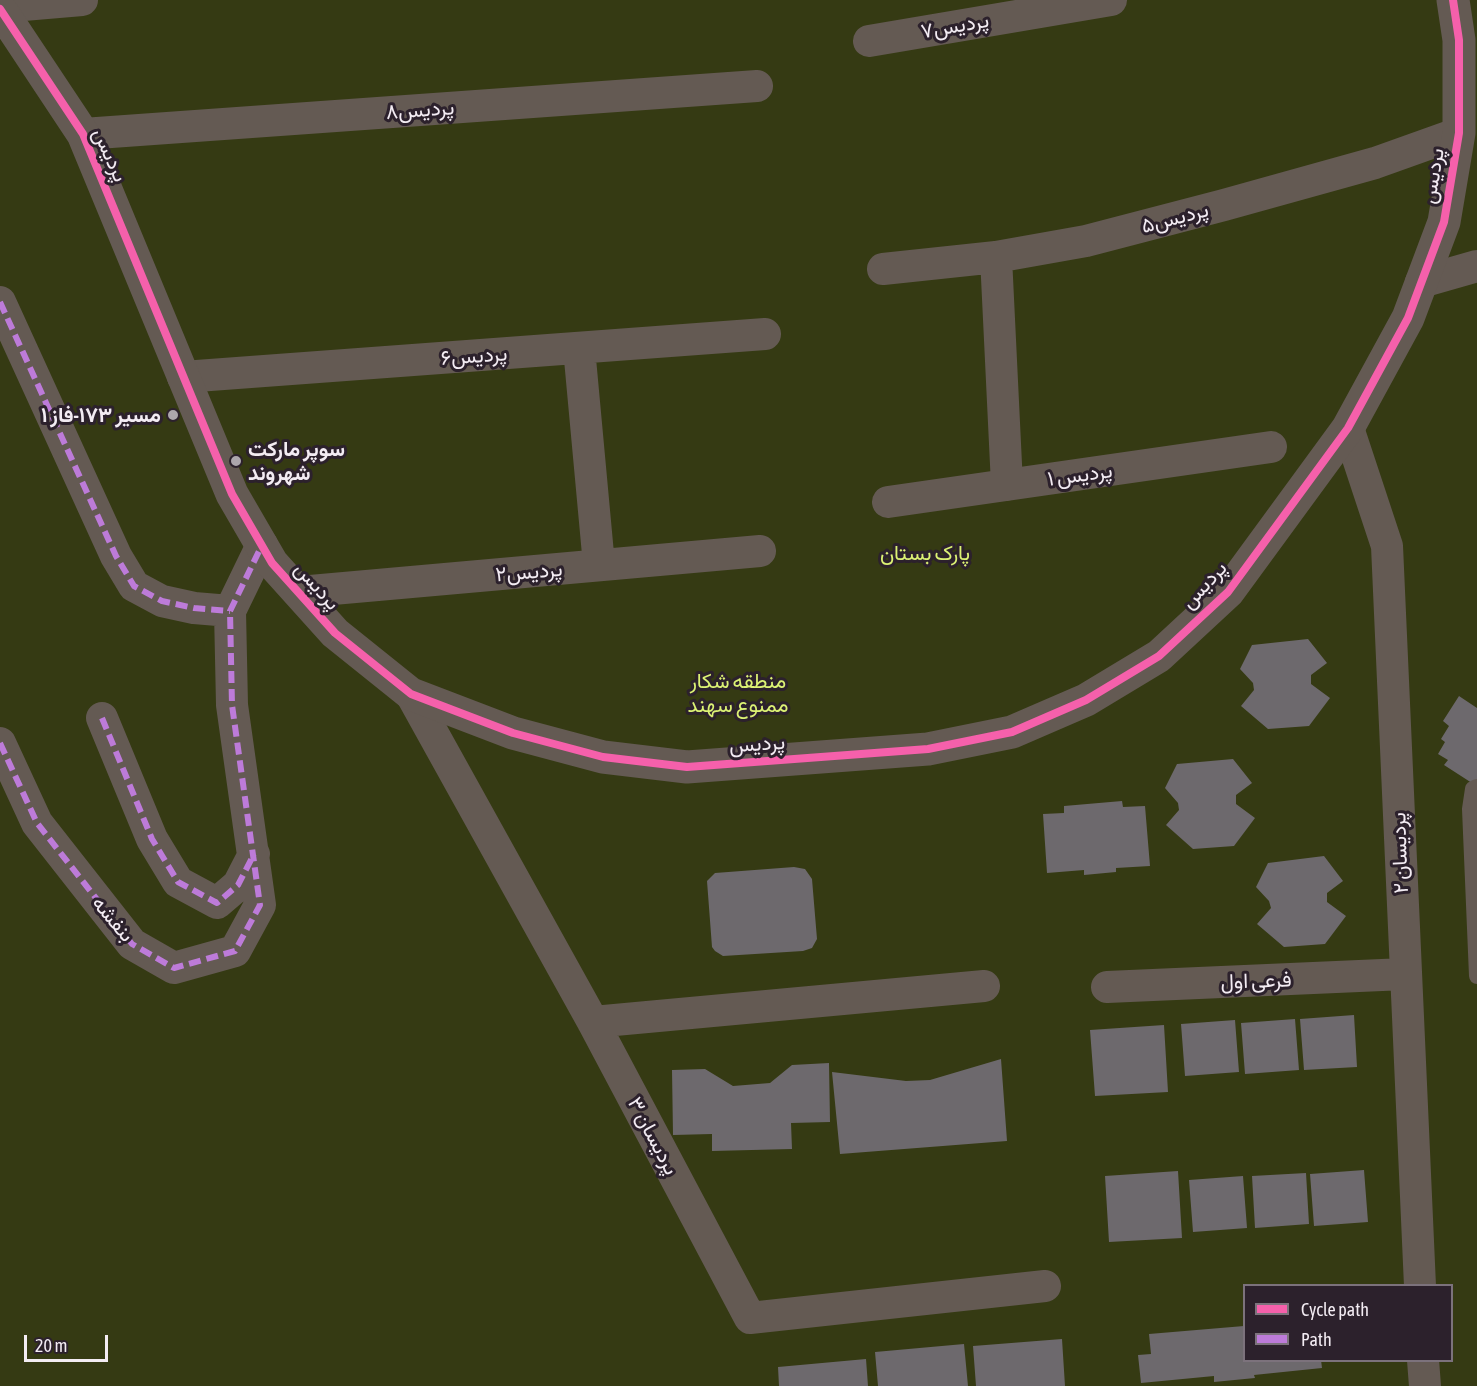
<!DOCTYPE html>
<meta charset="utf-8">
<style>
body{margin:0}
#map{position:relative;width:1477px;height:1386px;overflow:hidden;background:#292429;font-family:"Asap Condensed",sans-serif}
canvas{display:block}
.legend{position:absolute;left:1243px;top:1284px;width:210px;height:78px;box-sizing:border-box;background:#2c212c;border:2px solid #7c727c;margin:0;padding:8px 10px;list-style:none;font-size:18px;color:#f3ecf3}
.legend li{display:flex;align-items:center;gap:12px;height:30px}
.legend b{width:30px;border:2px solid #7c727c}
.scale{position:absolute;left:24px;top:1335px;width:84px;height:27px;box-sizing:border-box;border:3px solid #f3ecf3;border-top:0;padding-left:8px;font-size:18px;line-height:21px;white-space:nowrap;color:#f3ecf3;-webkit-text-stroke:4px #2c212c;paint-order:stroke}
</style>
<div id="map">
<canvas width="1477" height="1386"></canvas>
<ul class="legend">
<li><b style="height:8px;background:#f560ab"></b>Cycle path</li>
<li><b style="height:8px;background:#bd7bd9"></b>Path</li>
</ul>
<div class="scale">20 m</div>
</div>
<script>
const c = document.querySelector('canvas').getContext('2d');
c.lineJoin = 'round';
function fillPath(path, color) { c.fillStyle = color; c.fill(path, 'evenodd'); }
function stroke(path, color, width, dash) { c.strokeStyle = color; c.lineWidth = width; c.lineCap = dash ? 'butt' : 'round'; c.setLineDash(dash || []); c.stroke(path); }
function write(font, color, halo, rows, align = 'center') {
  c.font = font + ' "Asap Condensed",Vazirmatn,sans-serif'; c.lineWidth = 6; c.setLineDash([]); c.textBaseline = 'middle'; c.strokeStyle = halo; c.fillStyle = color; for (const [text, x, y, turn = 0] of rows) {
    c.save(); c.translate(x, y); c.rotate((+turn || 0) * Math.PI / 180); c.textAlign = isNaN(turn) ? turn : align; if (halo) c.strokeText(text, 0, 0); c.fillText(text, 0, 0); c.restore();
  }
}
fillPath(new Path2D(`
 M0,0H1477V1386H0ZM1244,1286H1452V1360H1244Z`), '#353a13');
fillPath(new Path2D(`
 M1308,639L1327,663L1311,675V684L1330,698L1309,726L1268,729L1241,706L1254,690L1253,683L1240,669L1252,645Z
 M1459,696L1477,708V782L1475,785L1444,765L1448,760L1438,754L1445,742L1441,739L1449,726L1443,721Z
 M1233,759L1252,783L1236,795V804L1255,818L1234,846L1193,849L1166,825L1179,810L1178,803L1165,788L1177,764Z
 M1122,801L1123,807L1145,806L1150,866L1116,868V872L1084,875V870L1047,873L1043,814L1064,813V806Z
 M1324,856L1343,881L1327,893V902L1346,916L1325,944L1284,947L1257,924L1271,908L1269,901L1256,887L1268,863Z
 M794,867L805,869L812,879L817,939L812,948L803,951L723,956L715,951L712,947L707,881L715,873Z
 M1354,1015L1357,1067L1304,1070L1300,1019Z
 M1295,1019L1299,1070L1245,1074L1241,1023Z
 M1235,1020L1239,1072L1185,1076L1181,1024Z
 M1164,1025L1168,1092L1095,1096L1090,1030Z
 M1001,1059L1007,1141L840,1154L832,1072L906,1081L930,1080Z
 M829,1063L830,1122L791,1123L792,1149L712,1151V1134L673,1135L672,1070L705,1069L733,1086L770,1083L792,1065Z
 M1364,1170L1368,1222L1314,1226L1310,1174Z
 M1178,1171L1182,1238L1109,1242L1105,1176Z
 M1306,1173L1309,1224L1255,1228L1252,1176Z
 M1243,1176L1247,1228L1193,1232L1189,1180Z
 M1244,1326V1360H1321L1322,1368L1254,1375L1255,1378L1214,1382V1376L1141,1383L1138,1355L1151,1354L1149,1334Z
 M1062,1339L1065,1386H976L973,1346Z
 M964,1344L968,1386H878L875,1352Z
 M866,1359L868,1386H779L778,1367Z`), '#6d696d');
stroke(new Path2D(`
 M1477,787L1473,789L1470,809L1477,976`), '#645a53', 16);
stroke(new Path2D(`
 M0,7L82,0
 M869,41L1111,0
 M83,134L757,86
 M996,257L1007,485
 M883,269L996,257L1086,241L1224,205L1375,163L1459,133
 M1421,282L1477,266
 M0,302L116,556L134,586L162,601L194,608L230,611
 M579,348L599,565
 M183,377L765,334
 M1348,428L1387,546L1420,1286
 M888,502L1271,447
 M299,592L760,551
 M411,694L593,1022L750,1318L1045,1286
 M102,718L152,839L178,882L217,903L238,885L254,854
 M0,743L37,823L132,944L174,968L235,951L260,905L232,705L230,611L262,545
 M1107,987L1405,974
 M593,1022L984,986
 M1423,1360L1425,1386`), '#645a53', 32);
stroke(new Path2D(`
 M0,9L83,134L232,494L272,563L335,633L411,694L513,733L603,757L687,767L928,749L1012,732L1086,700L1159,656L1228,592L1348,428L1408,318L1444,222L1459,133V40L1453,0`), '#645a53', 33);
stroke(new Path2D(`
 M0,302L116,556L134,586L162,601L194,608L230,611
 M102,718L152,839L178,882L217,903L238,885L254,854
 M0,743L37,823L132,944L174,968L235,951L260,905L232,705L230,611L262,545`), '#bd7bd9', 6, [12, 6]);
stroke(new Path2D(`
 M0,9L83,134L232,494L272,563L335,633L411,694L513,733L603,757L687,767L928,749L1012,732L1086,700L1159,656L1228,592L1348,428L1408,318L1444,222L1459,133V40L1453,0`), '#f560ab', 8);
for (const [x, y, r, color] of [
 [173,415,6,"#aca6ac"],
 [236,461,6,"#aca6ac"]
]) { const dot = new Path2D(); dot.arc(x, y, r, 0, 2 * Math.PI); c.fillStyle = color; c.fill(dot); stroke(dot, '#2c212c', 2); }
write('21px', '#f3ecf3', '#2c212c', [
 ["پردیس۷",955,26,-10],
 ["پردیس۸",420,110,-4],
 ["پردیس",110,155,66],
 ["پردیس",1433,176,-81],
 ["پردیس۵",1175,218,-15],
 ["پردیس۶",474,356,-4],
 ["پردیس ۱",1080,475,-8],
 ["پردیس۲",529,572,-5],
 ["پردیس",1204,585,-47],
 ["پردیس",317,586,48],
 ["پردیس",757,744,-4],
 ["پردیسان ۲",1400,853,-92],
 ["بنفشه",113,919,50],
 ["فرعی اول",1256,981,-2],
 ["پردیسان ۳",653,1136,62]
]);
write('bold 21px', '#f3ecf3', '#2c212c', [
 ["مسیر ۱۷۳-فاز ۱",161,415],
 ["سوپر مارکت",248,449,"left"],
 ["شهروند",248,473,"left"]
], 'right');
write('21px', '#dcf274', '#2c212c', [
 ["پارک بستان",925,553],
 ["منطقه شکار",738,681],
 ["ممنوع سهند",738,705]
]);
</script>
